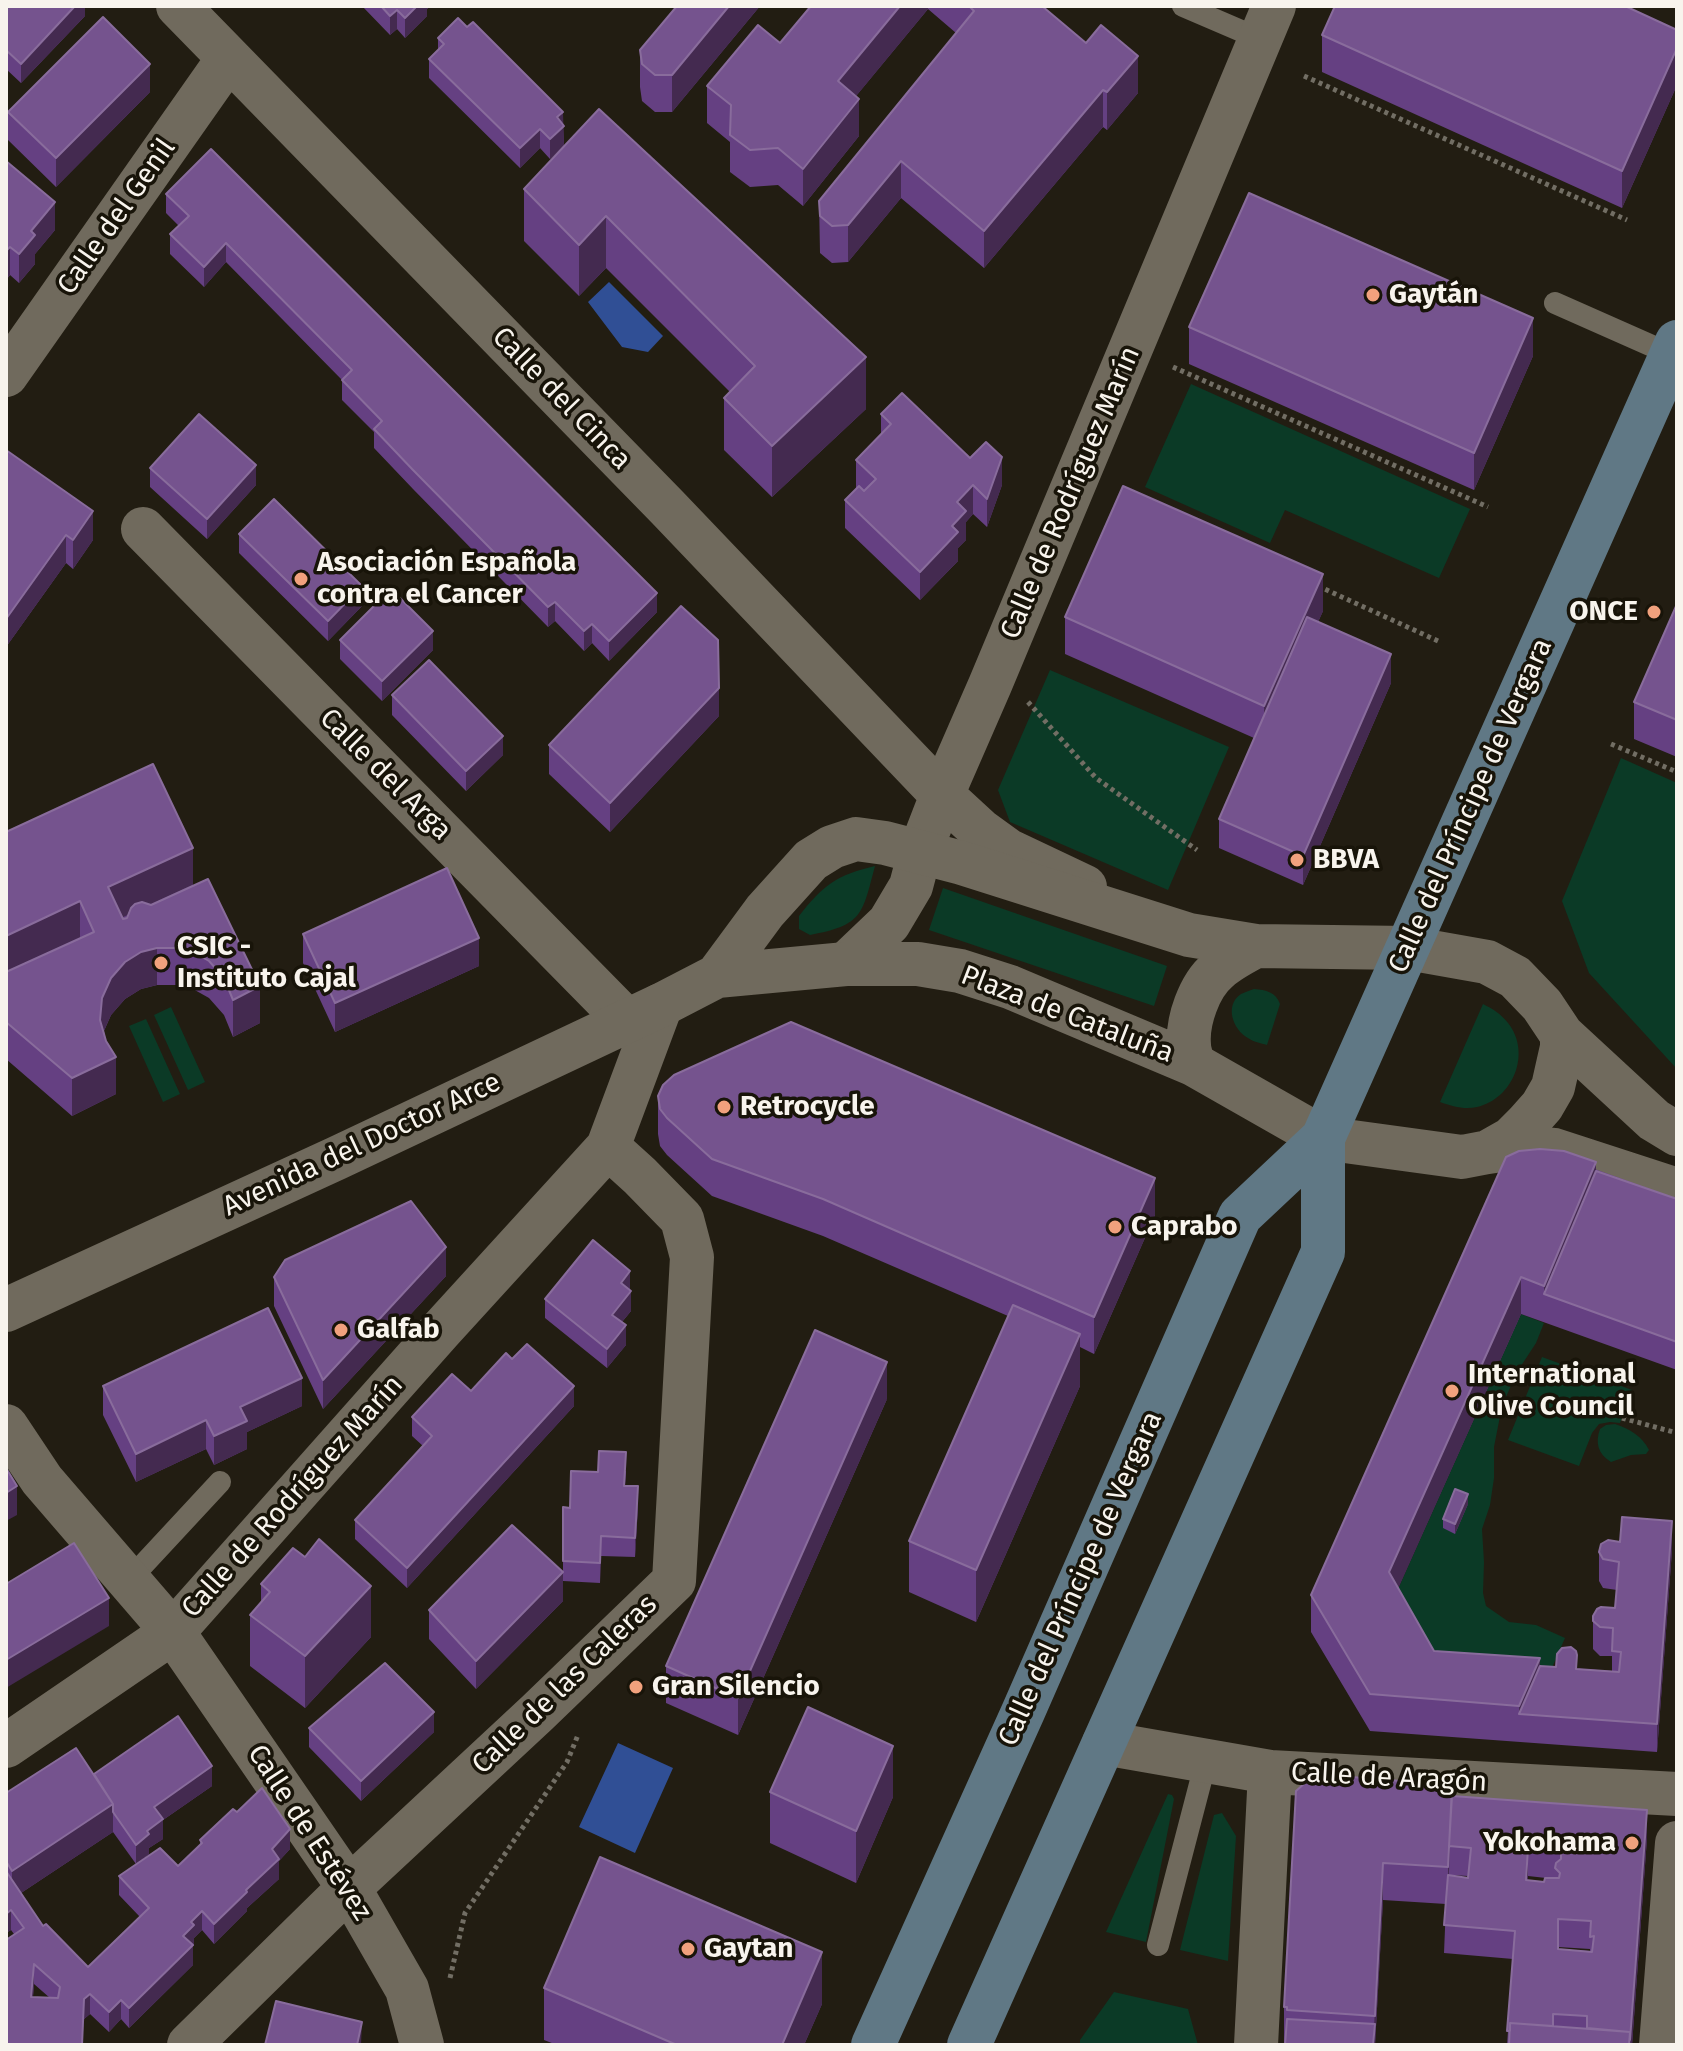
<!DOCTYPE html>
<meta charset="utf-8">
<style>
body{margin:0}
#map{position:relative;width:1683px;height:2051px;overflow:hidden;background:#221d12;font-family:"Fira Sans",sans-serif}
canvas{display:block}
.frame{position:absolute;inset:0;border:8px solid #f8f4ed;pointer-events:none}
</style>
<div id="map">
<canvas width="1683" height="2051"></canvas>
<div class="frame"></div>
</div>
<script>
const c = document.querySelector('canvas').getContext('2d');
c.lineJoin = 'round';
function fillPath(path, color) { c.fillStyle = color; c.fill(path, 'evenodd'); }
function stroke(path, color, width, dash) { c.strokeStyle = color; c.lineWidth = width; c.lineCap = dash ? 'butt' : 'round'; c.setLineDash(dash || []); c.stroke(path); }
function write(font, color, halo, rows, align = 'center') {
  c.font = font + ' "Fira Sans",sans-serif'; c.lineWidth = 7; c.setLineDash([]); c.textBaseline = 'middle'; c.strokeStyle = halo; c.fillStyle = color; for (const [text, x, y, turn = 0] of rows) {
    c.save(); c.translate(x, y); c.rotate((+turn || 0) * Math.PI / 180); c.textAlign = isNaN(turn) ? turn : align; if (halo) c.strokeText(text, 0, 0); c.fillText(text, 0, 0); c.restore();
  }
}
fillPath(new Path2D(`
 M1191,384L1470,509L1439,578L1285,510L1270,543L1145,487Z
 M1050,670L1229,747L1168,890L1010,822L998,790Z
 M1621,758L1677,783V1069L1589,973L1562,901Z
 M875,866C862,915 863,925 810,935L799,929V916C823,885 837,875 875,866Z
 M943,888L1167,966L1154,1006L929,930Z
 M1254,989C1266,990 1276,992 1280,1004L1267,1045C1261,1043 1253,1042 1248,1038C1233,1030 1224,1005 1241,994C1245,992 1249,991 1254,989Z
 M1483,1004C1493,1009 1501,1014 1508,1023C1532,1053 1513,1099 1477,1107C1464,1110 1452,1106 1440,1102Z
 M171,1007L205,1082L188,1090L154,1015Z
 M146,1019L180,1094L163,1102L129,1026Z
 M1521,1314L1544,1323L1536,1343L1517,1372L1502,1406L1494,1447V1478L1490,1505L1482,1529L1484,1562L1483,1593L1486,1606L1509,1622L1536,1625L1565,1638L1540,1695L1434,1688L1389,1609Z
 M1542,1357L1632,1390L1620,1423L1610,1422L1599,1424L1592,1433L1579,1466L1508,1440Z
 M1615,1424C1630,1429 1642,1436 1649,1450L1646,1454L1631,1455L1611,1462C1598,1454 1595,1443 1600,1429L1606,1425Z
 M1168,1794L1172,1795L1174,1799L1146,1942L1106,1932Z
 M1222,1813L1236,1836L1228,1961L1180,1950L1214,1815Z
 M1114,1992L1188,2009L1198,2045H1080V2040Z`), '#0b3a26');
fillPath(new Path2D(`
 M609,282L663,336L648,352L622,347L588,302Z
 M618,1743L673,1768L635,1853L579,1827Z`), '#304f95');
stroke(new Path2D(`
 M1304,76L1627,220
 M1173,367L1488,507
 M1318,586L1438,641
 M1028,702L1096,778L1197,850
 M1611,744L1677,772
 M1622,1418L1677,1433
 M450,1978L465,1913L567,1762L578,1735`), '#726e64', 5, [4, 4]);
stroke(new Path2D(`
 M1183,6L1260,39
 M1555,303L1677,357
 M129,1580L220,1482
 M1158,1945L1206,1761`), '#706a5d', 22);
stroke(new Path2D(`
 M178,6L668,508L942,795L980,830L1009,851L1085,887
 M6,375L228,59
 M143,529L627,1021
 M846,964L889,923L911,886L920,852L942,795L990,685L1274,6
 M6,1426L42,1480L173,1632L349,1888L407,1989L422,2045
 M1104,1743L1270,1772L1677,1794
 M6,1746L173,1632L441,1330L608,1147L661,1005
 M189,2045L349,1888L537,1713L674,1581L692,1257L682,1219L640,1176L608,1147
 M1256,2045L1270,1772
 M1661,2045L1677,1843`), '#706a5d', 44);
stroke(new Path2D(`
 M1562,1035L1654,1120L1677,1134
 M1193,1064C1192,1058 1189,1051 1189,1045C1187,1021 1199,986 1218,970C1229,960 1243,953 1256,946
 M1488,1152L1521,1147L1554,1150L1677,1190
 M6,1310L337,1158L661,1005L717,976L846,964H918L960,971L1010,987L1193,1064L1323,1138L1462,1157L1488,1152L1511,1139L1526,1124L1542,1106L1553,1087L1562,1047V1035L1542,1005L1515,977L1487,962L1408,948L1256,946L1189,935L962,863L885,843L856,839L832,847L811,860L765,911L717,976`), '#706a5d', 44);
stroke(new Path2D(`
 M873,2045L1023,1712L1240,1216L1323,1138
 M969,2045L1323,1252V1138L1677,342`), '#607885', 44);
fillPath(new Path2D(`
 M6,6H85V16L21,83L6,69Z
 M362,6H430L427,9V16L405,38L397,29L390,35Z
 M677,6H760L672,112H655L642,101L640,87V50Z
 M811,6H1042L1138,93L1107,130L1103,127L984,268L901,198L848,262L832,263L820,253L819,201L956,33L928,9L856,96L859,136L803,206L778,185L750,187L730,172V142L707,123V86L780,43Z
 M1677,30V85L1622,208L1322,72V35Z
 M438,38L563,124L564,145L550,159L540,148L520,168L429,78V59L438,50Z
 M150,92L56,187L8,140V112Z
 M599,109L866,409L772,497L724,450V398L730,392L606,268L579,296L524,241V189Z
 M211,149L657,612L609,661L592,643L584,651L555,621L548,627L413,489L374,448V432L342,400V380L226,262L204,287L170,254V234L179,226L166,213V194Z
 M6,161L55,230L35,254V264L19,283L10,275L6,280Z
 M1189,327L1533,356L1474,490L1189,364Z
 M881,414L970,458L1002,485L987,527L973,514L966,522V540L958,548V561L920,600L845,528V500L856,489V460L881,434Z
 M6,450L93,540L73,569L66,563L6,647Z
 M150,468L256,485L207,539L150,487Z
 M239,534L362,606L328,641L239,553Z
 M1677,604V757L1634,739V702Z
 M1323,611L1318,622L1391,683L1303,885L1219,848V819L1254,738L1065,654V617Z
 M340,640L433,650L382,701L340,659Z
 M392,695L503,755L466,791L392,715Z
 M719,716L610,832L549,774V745Z
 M6,832L193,885L150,905H151L208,879L260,1023L233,1037L224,1015L209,998L193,989L176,985H157L141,989L125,999L111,1015L104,1031L116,1094L72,1116L6,1059Z
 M303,934L479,966L335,1032L303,963Z
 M658,1096L1155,1215L1094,1354L1080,1347V1386L976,1622L909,1592V1541L1008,1316L823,1236L712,1196L667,1155L660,1146L658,1134Z
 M1540,1149L1677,1199V1370L1521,1314L1398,1588L1434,1651L1540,1666L1612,1671V1656H1600L1593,1649V1616L1615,1608L1617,1590L1603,1588L1599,1581V1552L1672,1550L1657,1752L1370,1731L1311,1632V1595Z
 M446,1276L323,1409L274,1306V1277Z
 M630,1290L631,1311L622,1322L626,1345L607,1368L545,1318V1299Z
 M103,1386L302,1406L247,1432V1449L214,1465L206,1449L136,1482L103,1415Z
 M471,1391L574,1406L407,1588L355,1539V1520L423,1446L412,1436V1417Z
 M887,1399L738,1735L666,1703V1666Z
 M626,1471L625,1486L638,1506L635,1557L601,1556L600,1583L563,1581V1601L476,1689L429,1639V1610L563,1572V1507L570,1508L598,1472Z
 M1468,1504L1455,1534L1443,1528V1519Z
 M261,1584L371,1637L305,1708L250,1666V1615L261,1602Z
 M309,1728L434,1732L361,1801L309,1747Z
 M94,1774L212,1786L163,1820V1839L149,1848V1854L136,1864L113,1832L21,1893L43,1926L88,1967L140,1917L119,1895V1876L178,1866L200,1845V1840L290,1849L279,1861V1879L247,1908V1911L214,1944L202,1930L194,1938V1945L193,1946V1965L129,2028L121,2019L109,2032L90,2014L84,2019L6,2045L14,1934L11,1930L6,1933V1793ZM34,1984L50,1998L33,1997Z
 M1449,1787L1452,1796L1647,1838L1632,2045H1507L1513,1959L1444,1953L1446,1904L1383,1900L1375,2045H1285L1284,2044V2007L1296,1791ZM1449,1871V1875L1468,1876V1878L1449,1876ZM1528,1876L1546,1878L1544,1882L1528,1881ZM1558,1947L1590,1949V1951L1558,1949Z
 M770,1792L893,1797L856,1883L770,1843Z
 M544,1988L822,2004L804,2045H557L544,2040Z`), '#654082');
fillPath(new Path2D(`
 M75,6H85V16L21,83V64Z
 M417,6H430L427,9V16L405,38V18Z
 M729,6H760L672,112V75Z
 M900,6H928V9L838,118V81Z
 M397,10V29L390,35V16Z
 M1677,48V85L1622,208V171Z
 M1138,56V93L1107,130V92Z
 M150,64V92L56,187V158Z
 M1103,90V127L984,268V231Z
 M859,99V136L803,206V169Z
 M563,112L564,145L550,159V139L557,117Z
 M540,129V148L520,168V148Z
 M901,161V198L848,262V225Z
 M55,202V230L35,254V264L19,283V254L31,231Z
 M606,216V268L579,296V245Z
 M226,243V262L204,287V267Z
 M10,247V275L6,280V251Z
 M1533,318V356L1474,490V453Z
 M866,357V409L772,497V446Z
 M1002,457V485L987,527V499Z
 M256,465V485L207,539V519Z
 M973,485V514L966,522V540L958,548V561L920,600V572L952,526L957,502Z
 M93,511V540L73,569V540Z
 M66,535V563L6,647V619Z
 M1323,574V611L1264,743V706Z
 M362,586V606L328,641V621Z
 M657,593V612L609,661V641Z
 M555,602V621L548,627V607Z
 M592,624V643L584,651V631Z
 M433,631V650L382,701V681Z
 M1391,654V683L1303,885V856Z
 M719,688V716L610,832V803Z
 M503,736V755L466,791V771Z
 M193,848V885L108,924V887Z
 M80,901V938L6,973V936Z
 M479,938V966L335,1032V1003Z
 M157,948V985L141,989L125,999L111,1015L102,1035L100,1020L102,998L111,978L125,962L141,952Z
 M260,986V1023L233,1037V1000Z
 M116,1057V1094L72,1116V1078Z
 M1596,1162V1199L1544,1294V1286Z
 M1155,1178V1215L1094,1354V1317Z
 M446,1247V1276L323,1409V1380Z
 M630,1271V1291L621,1283Z
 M1521,1277V1314L1389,1609V1572Z
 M631,1291V1311L612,1334V1315Z
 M626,1325V1345L607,1368V1349Z
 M1080,1334V1386L976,1622V1570Z
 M887,1362V1399L738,1735V1698Z
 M302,1378V1406L247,1432V1449L214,1465V1436L240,1407Z
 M574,1386V1406L407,1588V1568Z
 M206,1420V1449L136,1482V1454Z
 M17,1486V1515L6,1521V1493Z
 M638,1486V1506L635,1557V1538Z
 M1468,1494V1504L1455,1534V1524Z
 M1672,1521V1550L1657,1752V1724Z
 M563,1572V1601L476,1689V1661Z
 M371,1586V1637L305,1708V1656Z
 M109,1598V1626L6,1688V1660Z
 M1540,1658V1695L1519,1714V1706Z
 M434,1712V1732L361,1801V1781Z
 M893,1746V1797L856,1883V1831Z
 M212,1766V1786L163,1820V1839L149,1848V1854L136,1864V1845L147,1831L154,1807Z
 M1452,1787L1449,1871L1448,1904V1867Z
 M113,1804V1832L12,1899V1871Z
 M1647,1810V1838L1632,2045H1629Z
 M290,1829V1849L279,1861V1879L247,1908V1911L214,1944V1924L246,1890L272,1849Z
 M1528,1848V1876L1526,1909V1880Z
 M1383,1863V1900L1375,2045H1373Z
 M11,1910V1930L6,1933V1914Z
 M202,1911V1930L194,1938V1945L193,1946V1965L129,2028V2008L183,1936L191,1922Z
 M822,1952V2004L804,2045H782Z
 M34,1964V1984L31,2016V1997Z
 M90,1994V2014L84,2019L82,2045L84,1999Z
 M121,2000V2019L109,2032V2012Z
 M362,2022L361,2045H357Z`), '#442a50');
const building = new Path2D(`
 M6,6H75L21,64L6,50Z
 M381,6H417L405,18L397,10L390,16Z
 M677,6H729L672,75H655L642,64L640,50Z
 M811,6H900L838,81L859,99L803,169L778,148L750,150L730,135L731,105L707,86L758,25L780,43Z
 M969,6H1042L1086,43L1101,25L1138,56L1107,92L1103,90L984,231L901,161L848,225L832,226L820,216L819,201L974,11Z
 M1335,6H1625L1677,30V48L1622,171L1322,35Z
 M103,17L150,64L56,158L8,112Z
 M458,18L467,27L473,22L563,112L557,117L564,126L550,139L540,129L520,148L429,59L444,44L438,38Z
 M599,109L866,357L772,446L724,398L755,366L606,216L579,245L524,189Z
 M211,149L657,593L609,641L592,624L584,631L555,602L548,607L413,470L374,429L382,421L342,380L352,370L226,243L204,267L170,234L189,216L166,194Z
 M6,161L55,202L31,231L35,235L19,254L10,247L6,251Z
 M1249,193L1533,318L1474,453L1189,327Z
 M902,393L970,458L986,442L1002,457L987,499L973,485L957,502L966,511L952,526L958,532L920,572L845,500L859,486L864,491L876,479L856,460L891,424L881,414Z
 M199,414L256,465L207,519L150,468Z
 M6,450L93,511L73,540L66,535L6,619Z
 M1123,486L1323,574L1264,706L1065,617Z
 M274,499L362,586L328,621L239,534Z
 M391,589L433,631L382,681L340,640Z
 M1677,604V720L1634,702Z
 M681,606L718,640L719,688L610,803L549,745Z
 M1307,617L1391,654L1303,856L1219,819Z
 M429,660L503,736L466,771L392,695Z
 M153,764L193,848L108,887L123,919L127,918L131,908L135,904L142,902L151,905L208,879L260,986L233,1000L224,978L209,961L193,952L176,948H157L141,952L125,962L111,978L102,998L100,1020L106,1041L116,1057L72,1078L6,1022V972L94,932L80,901L6,936V832Z
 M447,868L479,938L335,1003L303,934Z
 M791,1022L1155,1178L1094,1317L823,1199L712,1159L667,1118L660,1109L658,1096L663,1085L674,1075Z
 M1540,1149L1564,1151L1596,1162L1544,1286L1521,1277L1389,1572L1434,1651L1540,1658L1519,1706L1370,1694L1311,1595L1506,1157L1519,1151Z
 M1596,1171L1677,1199V1342L1544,1294Z
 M411,1201L446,1247L323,1380L274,1277L285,1260Z
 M593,1240L630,1271L621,1283L631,1291L612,1315L626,1325L607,1349L545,1299Z
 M1013,1305L1080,1334L976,1570L909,1541Z
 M268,1308L302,1378L240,1407L247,1421L214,1436L206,1420L136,1454L103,1386Z
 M815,1330L887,1362L738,1698L666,1666Z
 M527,1344L574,1386L407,1568L355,1520L432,1436L412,1417L452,1374L471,1391L506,1353L512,1359Z
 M599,1451L626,1452L624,1486H638L635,1538L601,1536L600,1563L563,1561V1507L570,1508L571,1471L598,1472Z
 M6,1468L17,1486L6,1493Z
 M1455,1489L1468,1494L1455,1524L1443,1519Z
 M1622,1517L1672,1521L1657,1724L1519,1714L1540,1666L1556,1667L1557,1654L1562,1648L1571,1647L1576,1651L1577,1655L1576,1669L1619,1672L1621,1652L1612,1651L1613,1628L1600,1627L1593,1621V1616L1597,1609L1601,1607L1615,1608L1619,1562L1603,1559L1599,1552L1601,1544L1608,1540L1620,1542Z
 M512,1525L563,1572L476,1661L429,1610Z
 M319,1539L371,1586L305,1656L250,1615L270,1592L261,1584L293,1548L305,1557Z
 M74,1543L109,1598L6,1660V1584Z
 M385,1663L434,1712L361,1781L309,1728Z
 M808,1707L893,1746L856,1831L770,1792Z
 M178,1716L212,1766L154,1807L163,1819L147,1831L149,1834L136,1845L113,1812V1804L94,1774Z
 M76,1748L113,1804L12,1871L6,1861V1793Z
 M1315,1774L1449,1785L1448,1787H1452L1448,1867L1383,1863L1375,2016L1287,2010V2007H1284L1296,1791Z
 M262,1788L290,1829L272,1849L279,1859L246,1890L247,1892L214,1924L202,1911L191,1922L194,1925L183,1936L193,1945L129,2008L121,2000L109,2012L90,1994L84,1999L82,2045H6V1940L24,1928L11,1910L6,1914V1871L43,1926L46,1924L88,1967L149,1908L119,1876L160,1848L178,1866L202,1843L200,1840L233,1809L237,1812ZM34,1964L60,1987L58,1998L31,1997Z
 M1452,1796L1647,1810L1630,2040V2032L1587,2028V2016L1553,2014V2026L1510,2023V2031H1507L1515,1931L1444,1925L1448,1875L1468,1878L1471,1848L1449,1846ZM1528,1848L1547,1849V1852L1561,1853V1859L1556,1863L1555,1868L1560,1873L1559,1878H1545L1544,1882L1526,1880ZM1558,1919L1591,1921L1590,1937L1594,1936L1592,1952L1558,1949Z
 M600,1857L822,1952L782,2045H677L544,1988Z
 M276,2001L362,2022L357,2045H265Z
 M1287,2019L1375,2024L1373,2045H1285Z
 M1510,2023L1630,2032L1629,2045H1509Z`);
fillPath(building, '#75538e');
stroke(building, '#896c9c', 2);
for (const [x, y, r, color] of [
 [1373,295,8,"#f1a17d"],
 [301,579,8,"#f1a17d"],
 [1654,612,8,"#f1a17d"],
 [1297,860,8,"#f1a17d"],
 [161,963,8,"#f1a17d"],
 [724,1107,8,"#f1a17d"],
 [1115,1227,8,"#f1a17d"],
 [341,1330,8,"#f1a17d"],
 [1452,1391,8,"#f1a17d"],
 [636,1687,8,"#f1a17d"],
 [1632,1843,8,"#f1a17d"],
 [688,1949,8,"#f1a17d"]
]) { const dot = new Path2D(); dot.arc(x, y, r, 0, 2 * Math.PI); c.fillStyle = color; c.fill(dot); stroke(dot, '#181409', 3); }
write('28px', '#f8f4ed', '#181409', [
 ["Calle del Genil",117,217,-55],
 ["Calle del Cinca",561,399,46],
 ["Calle de Rodríguez Marín",1071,493,-67],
 ["Calle del Arga",385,775,45],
 ["Calle del Príncipe de Vergara",1471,806,-66],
 ["Plaza de Cataluña",1067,1015,21],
 ["Avenida del Doctor Arce",362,1145,-25],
 ["Calle de Rodríguez Marín",293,1497,-48],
 ["Calle del Príncipe de Vergara",1081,1579,-66],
 ["Calle de las Caleras",565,1685,-44],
 ["Calle de Aragón",1389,1778,3],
 ["Calle de Estévez",309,1833,57]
]);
write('bold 28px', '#f8f4ed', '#181409', [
 ["Gaytán",1389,295],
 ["Asociación Española",317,563],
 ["contra el Cancer",317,595],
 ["ONCE",1638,612,"right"],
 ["BBVA",1313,860],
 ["CSIC -",177,947],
 ["Instituto Cajal",177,979],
 ["Retrocycle",740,1107],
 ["Caprabo",1131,1227],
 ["Galfab",357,1330],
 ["International",1468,1375],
 ["Olive Council",1468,1407],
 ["Gran Silencio",652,1687],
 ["Yokohama",1616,1843,"right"],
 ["Gaytan",704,1949]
], 'left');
</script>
